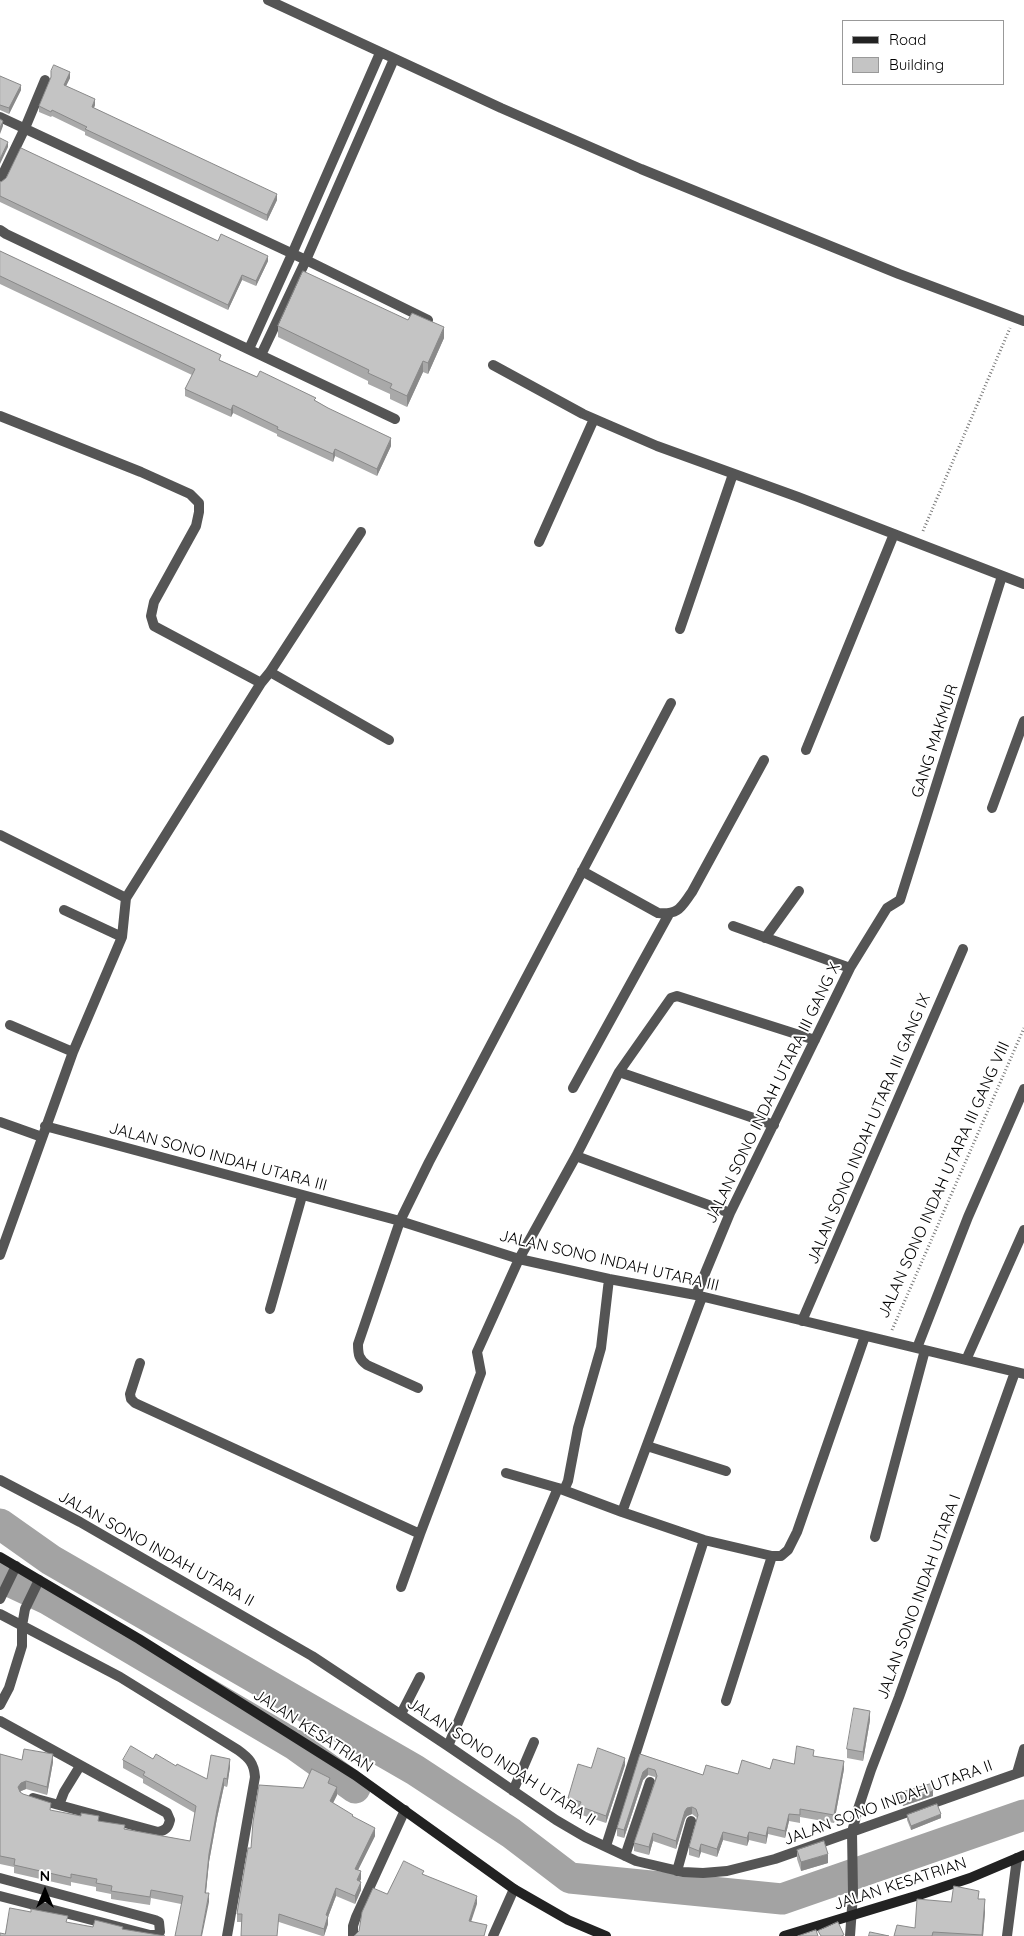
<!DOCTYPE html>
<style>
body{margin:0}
#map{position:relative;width:1024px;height:1936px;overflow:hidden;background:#fff;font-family:Quicksand,sans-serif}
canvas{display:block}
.legend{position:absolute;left:842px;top:20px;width:162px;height:65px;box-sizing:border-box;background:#fff;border:1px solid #999;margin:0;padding:6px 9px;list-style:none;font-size:15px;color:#000}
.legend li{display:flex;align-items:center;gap:10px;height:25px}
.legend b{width:25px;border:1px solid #999}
.north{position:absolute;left:20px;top:1866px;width:50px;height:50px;-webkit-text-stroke:4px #fff;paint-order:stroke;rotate:0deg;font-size:14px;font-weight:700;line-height:20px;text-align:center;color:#000}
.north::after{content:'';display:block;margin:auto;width:18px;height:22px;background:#000;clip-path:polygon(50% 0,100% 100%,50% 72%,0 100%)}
</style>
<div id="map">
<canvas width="1024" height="1936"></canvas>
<ul class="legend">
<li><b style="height:6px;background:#222"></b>Road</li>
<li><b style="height:14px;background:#c4c4c4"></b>Building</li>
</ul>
<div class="north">N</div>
</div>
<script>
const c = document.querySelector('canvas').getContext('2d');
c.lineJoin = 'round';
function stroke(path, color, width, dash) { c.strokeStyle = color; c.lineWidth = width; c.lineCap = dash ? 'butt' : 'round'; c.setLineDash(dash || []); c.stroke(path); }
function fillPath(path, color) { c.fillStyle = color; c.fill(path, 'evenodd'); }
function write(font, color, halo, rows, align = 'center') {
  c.font = font + ' Quicksand,sans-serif'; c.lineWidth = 4; c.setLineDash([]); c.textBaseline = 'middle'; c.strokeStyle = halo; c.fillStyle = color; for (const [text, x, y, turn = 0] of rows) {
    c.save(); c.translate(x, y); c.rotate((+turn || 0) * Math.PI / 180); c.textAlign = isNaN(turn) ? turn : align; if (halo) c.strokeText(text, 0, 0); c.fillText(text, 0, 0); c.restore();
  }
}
stroke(new Path2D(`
 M0,1524L51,1560L415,1770L511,1833L570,1878L782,1899L1024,1815
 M0,1577L47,1599L295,1745L355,1788`), '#a3a3a3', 31);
stroke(new Path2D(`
 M923,531L1010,328
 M892,1330L1024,1028`), '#777', 3, [1, 2.5]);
stroke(new Path2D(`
 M268,0L501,108L641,169L899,274L1024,321
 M0,117L306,260L428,320
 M0,180L25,128L45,80
 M0,230L6,234L395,419
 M249,349L292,254L380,53
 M261,355L306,260L394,59
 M493,365L583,414L657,446L798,497L1024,584
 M0,416L141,472L190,494L199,503V512L196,526L154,602L151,616L154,626L261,683
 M539,542L594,419
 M680,629L733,474
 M270,672L389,740
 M806,750L894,534
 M992,808L1024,721
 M0,835L126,898
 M582,871L658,913C679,915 681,907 692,892L764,760
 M64,910L122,937
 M733,926L850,968
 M765,938L799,891
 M10,1025L73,1052
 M619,1072L774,1125
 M573,1088L669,914
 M0,1122L42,1137
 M45,1126L400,1221L519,1259L609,1279L696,1295L1024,1374
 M576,1156L730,1213
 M0,1255L73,1052L122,937L126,898L261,683L270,672L361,532
 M696,1295L730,1213L850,968L887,908L900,900L1002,576
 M270,1309L302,1196
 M802,1321L963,949
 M917,1348L968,1217L1024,1089
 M966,1360L1024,1230
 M140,1363L130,1394L131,1399L135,1403L420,1534L481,1373L477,1352L519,1259L576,1156L619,1072L671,998L677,996L815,1040
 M418,1388L367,1365C359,1359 358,1355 358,1344L400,1221L429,1162L671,703
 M647,1446L726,1471
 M506,1473L558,1488L622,1512L704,1540L772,1556H781L788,1550L797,1532L865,1336
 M0,1480L80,1522L312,1656L448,1746L556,1820L585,1837L636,1861L683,1872L703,1873L727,1871L775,1859L1024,1771
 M564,1490L568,1481L578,1428L601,1348L609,1279
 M622,1512L702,1297
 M875,1537L925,1350
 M401,1587L420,1534
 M0,1599L16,1566
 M0,1614L120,1677L238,1750C249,1758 254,1763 255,1777L227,1936
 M726,1701L772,1556
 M0,1705L9,1688L22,1646V1626L25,1609L39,1580
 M401,1714L420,1677
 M0,1721L167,1813L170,1820C168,1828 166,1830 158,1832L59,1805L64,1792L80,1766
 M448,1746L558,1488
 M1017,1773L1024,1749
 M513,1791L534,1742
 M33,1798L59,1805
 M606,1846L704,1540
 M625,1856L650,1782
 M677,1871L691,1821
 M0,1878L155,1920L159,1922L160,1932L156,1935H150L0,1896
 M353,1936V1926L356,1917L405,1810
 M493,1936L514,1889
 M850,1936L853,1894L852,1832L858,1809L871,1770L899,1697L1015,1372
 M1007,1936L1017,1858`), '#555', 10);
stroke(new Path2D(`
 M0,1557L139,1639L355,1775L514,1889L568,1920L606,1936
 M784,1936L919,1895L970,1878L1024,1855`), '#222', 10);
fillPath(new Path2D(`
 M51,71L70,78L66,86L95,105L94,108L277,200L267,221L85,135V132L52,116L51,117L39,112V106L51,78Z
 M0,76L21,90L9,114L0,110Z
 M0,181L218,241L268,261L256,286L242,280L228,310L0,202Z
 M0,251L221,361L257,377L316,401L391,446L377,476L335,456L333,462L277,436V434L233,413L231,417L185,396V389L192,375L0,284Z
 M278,326L444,338L428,374L423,372L407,407L390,399V394L368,384V381L278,337Z
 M870,1720L863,1761L847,1758V1749Z
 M0,1754L22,1760L53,1762L47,1795L26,1789L21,1791L20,1792L51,1811L99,1821L125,1829L190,1841L195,1813L143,1783V1779L123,1768V1760L153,1759L176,1766L207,1779L230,1767L227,1787L224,1786L217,1818L209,1862L206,1893L209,1902L181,1904L151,1898L150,1905L111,1899V1894L96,1891V1887L71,1882V1886L14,1873V1867L0,1864Z
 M640,1754L703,1775L738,1774L794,1764L814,1756L844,1769L834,1823L800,1817V1823L789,1821L785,1838L768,1834L766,1844L749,1840L747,1846L723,1840L717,1857L701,1852L699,1858L689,1855V1847L697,1818L696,1817L692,1814L687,1816L685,1819L676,1849L653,1841L649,1855L634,1851V1843L655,1780V1777L648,1775L643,1780L624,1838L617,1836V1828Z
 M625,1765L606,1823L579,1814V1809L568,1805V1798L591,1768Z
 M330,1784L337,1795L333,1803L353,1817L375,1836L358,1870L361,1879L359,1882L361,1890L355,1904L336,1896L328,1917V1924L324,1936H322L279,1922H237V1914L251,1848L303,1788Z
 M900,1793L933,1796L903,1806L900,1798Z
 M907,1815L941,1818L911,1830L907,1820Z
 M797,1850L828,1863L801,1871L797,1859Z
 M979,1899L985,1912L983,1936H894L915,1928L951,1902Z`), '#a9a9a9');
fillPath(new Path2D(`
 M70,72V78L64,90V85Z
 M21,85V90L9,114V108Z
 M95,99V105L92,112V107Z
 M3,121V126L0,134V128Z
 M8,142V147L0,164V159Z
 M277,194V200L267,221V215Z
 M268,256V261L256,286V281Z
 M242,275V280L228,310V305Z
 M444,327V338L428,374V363Z
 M423,361V372L407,407V396Z
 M233,405V413L231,417V410Z
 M391,438V446L377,476V469Z
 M335,449V456L333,462V454Z
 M870,1711V1720L863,1761V1752Z
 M53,1754V1762L47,1795V1787Z
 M625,1758V1765L606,1823V1816Z
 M230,1759V1767L227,1787V1779Z
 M844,1761V1769L834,1823V1815Z
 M648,1768V1775L643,1780L624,1838V1830L643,1772Z
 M224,1778V1786L217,1818L209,1862L205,1901V1893L209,1854L217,1810Z
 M26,1781V1789L21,1791L18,1795V1787L21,1783Z
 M337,1787V1795L330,1809V1801Z
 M933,1791V1796L903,1806V1802Z
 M692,1807V1814L687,1816L685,1819L676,1849V1841L685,1811L687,1808Z
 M789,1814V1821L785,1838V1831Z
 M941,1814V1818L911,1830V1826Z
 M768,1827V1834L766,1844V1836Z
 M375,1828V1836L355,1876V1869Z
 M723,1832V1840L717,1857V1849Z
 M749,1832V1840L747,1846V1838Z
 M653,1833V1841L649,1855V1847Z
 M701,1844V1852L699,1858V1851Z
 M828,1854V1863L801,1871V1862Z
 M361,1871V1879L357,1888V1880Z
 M361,1882V1890L355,1904V1896Z
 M336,1888V1896L328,1917V1924L324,1936V1929L326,1915Z
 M209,1893V1902L202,1936H201Z
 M477,1896V1904L469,1928V1921Z
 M985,1899V1912L983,1936H982Z`), '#898989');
const building = new Path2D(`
 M54,65L70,72L64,85L95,99L92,107L277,194L267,215L85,129L87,127L52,110L51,112L39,106L51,77V71Z
 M0,76L21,85L9,108L0,105Z
 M0,119L3,121L0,128Z
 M0,138L8,142L0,159Z
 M21,148L218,241L221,234L268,256L256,281L242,275L228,305L0,196V181L1,182L6,178Z
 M0,251L221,355L219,360L257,377L260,371L316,398L314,400L328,408L391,438L377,469L335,449L333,454L277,429L278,427L233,405L231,410L185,389L195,369L0,276Z
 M303,271L408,320L412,313L444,327L428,363L423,361L407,396L390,388L392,384L368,373L369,370L278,326Z
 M854,1708L870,1711L863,1752L847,1749Z
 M131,1746L153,1759L156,1754L176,1766L177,1764L207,1779L211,1755L230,1759L227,1779L224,1778L217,1810L209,1854L205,1893H209L201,1936H175L183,1896L151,1890L150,1897L111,1891L112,1886L96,1883L97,1879L71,1874V1878L14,1865L15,1859L0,1856V1754L22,1760L24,1749L53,1754L47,1787L26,1781L21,1783L18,1787L20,1792L23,1794L51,1803L50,1810L81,1816V1813L99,1816L98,1821L125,1825L124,1829L190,1841L196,1806L143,1775L145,1772L123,1760Z
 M797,1746L814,1750L813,1756L844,1761L834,1815L800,1809V1815L789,1814L785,1831L768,1827L766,1836L749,1832L747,1838L723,1832L717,1849L701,1844L699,1851L689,1847L698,1815L696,1809L692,1807L687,1808L685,1811L676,1841L653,1833L649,1847L634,1843L657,1776L655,1770L648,1768L643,1772L624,1830L617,1828L640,1754L703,1775L706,1765L738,1774L742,1760L770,1769L773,1759L794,1764Z
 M598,1748L625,1758L606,1816L579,1806L581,1802L568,1798L578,1764L591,1768Z
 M312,1769L330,1778L328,1783L337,1787L330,1801L353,1815L352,1816L375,1828L355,1869L361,1871L357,1880L361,1882L355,1896L336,1888L326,1915L328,1916L324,1929L279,1914L277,1936H241L242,1914H237L238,1907L248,1848H251L253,1822L259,1785L303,1788Z
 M931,1784L933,1791L903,1802L900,1793Z
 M937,1804L941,1814L911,1826L907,1815Z
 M824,1841L828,1854L801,1862L797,1850Z
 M404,1861L424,1871L422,1874L477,1896L469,1921L487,1925L484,1936H354L359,1931L362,1912L373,1888L387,1894Z
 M954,1886L979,1891L978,1899H985L982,1935L933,1932L932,1936H894L897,1925L915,1928L917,1899L951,1902Z
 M10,1908L31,1912V1909L68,1916L66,1922L93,1927L95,1920L123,1927L122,1929L165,1936H0V1933L5,1934Z
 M838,1922L844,1935L841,1936H821L818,1931Z
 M816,1930L818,1936H798Z
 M870,1932L889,1936H869Z`);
fillPath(building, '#c4c4c4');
stroke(building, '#898989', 1);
write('16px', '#000', '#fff', [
 ["GANG MAKMUR",935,741,-72],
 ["JALAN SONO INDAH UTARA III GANG X",773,1093,-64],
 ["JALAN SONO INDAH UTARA III GANG IX",869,1129,-67],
 ["JALAN SONO INDAH UTARA III",218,1157,15],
 ["JALAN SONO INDAH UTARA III GANG VIII",944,1180,-66],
 ["JALAN SONO INDAH UTARA III",609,1261,13],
 ["JALAN SONO INDAH UTARA II",156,1549,29],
 ["JALAN SONO INDAH UTARA I",919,1597,-70],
 ["JALAN KESATRIAN",313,1731,33],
 ["JALAN SONO INDAH UTARA II",501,1762,33],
 ["JALAN SONO INDAH UTARA II",888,1803,-20],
 ["JALAN KESATRIAN",900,1884,-18]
]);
</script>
